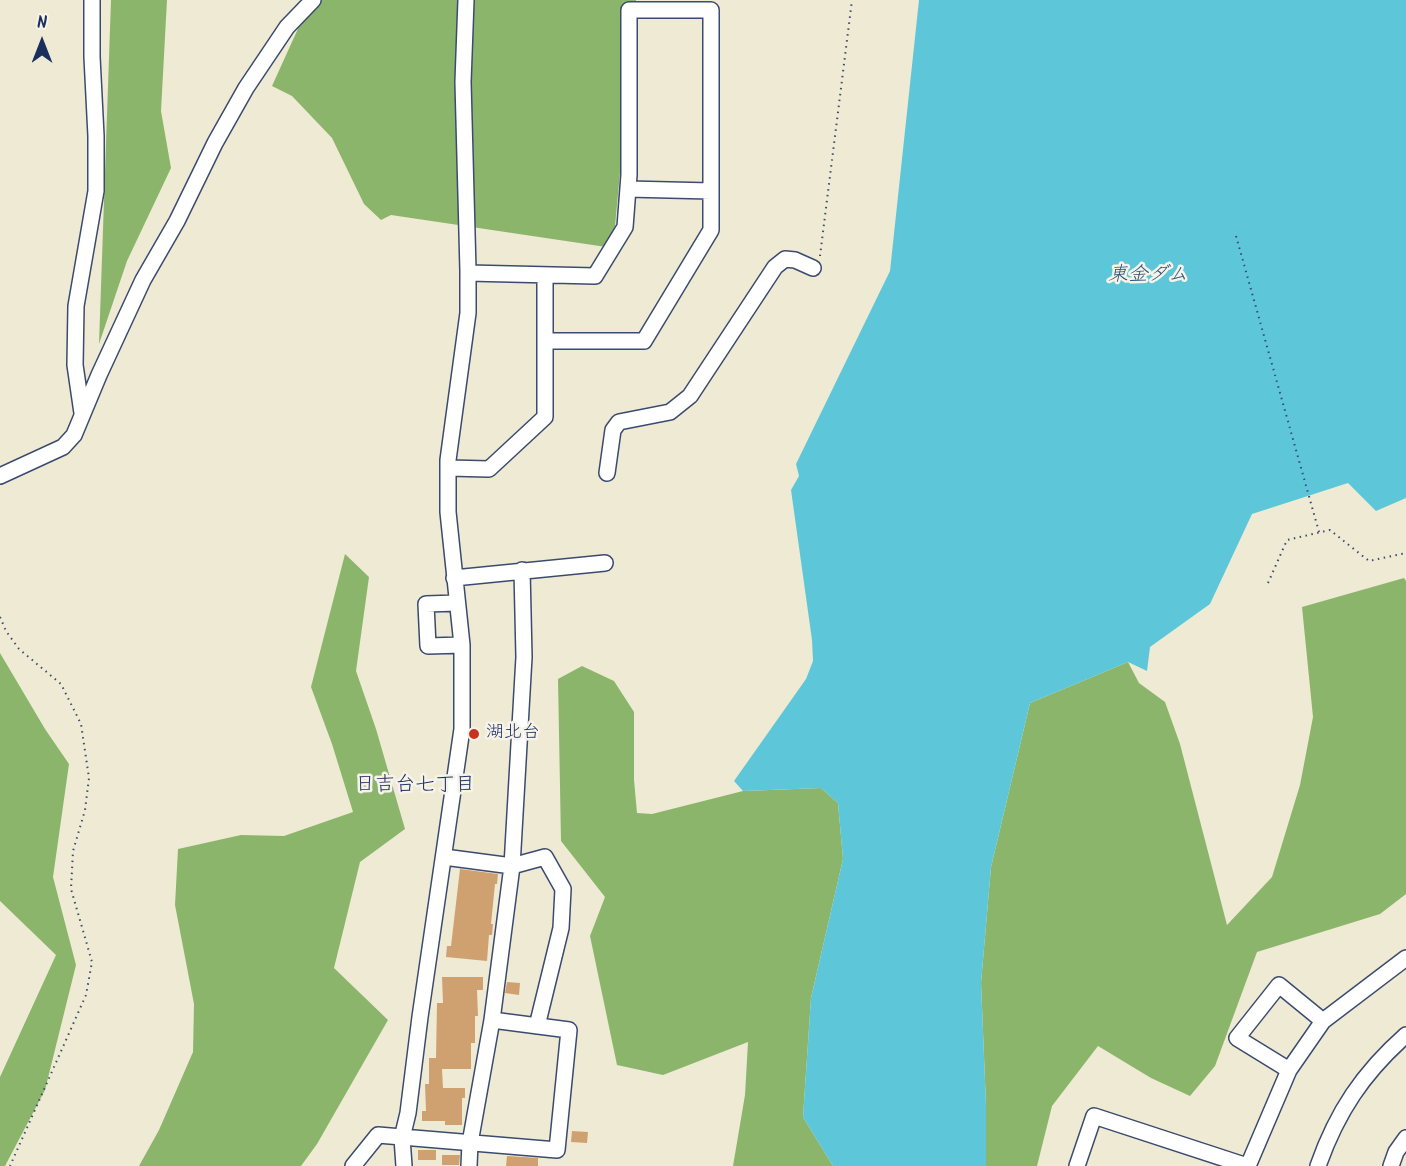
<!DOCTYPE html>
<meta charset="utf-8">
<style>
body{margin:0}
#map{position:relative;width:1406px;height:1166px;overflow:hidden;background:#efead3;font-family:Kalam,sans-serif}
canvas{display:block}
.north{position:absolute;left:12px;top:12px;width:60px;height:60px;-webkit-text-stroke:4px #f7f3e8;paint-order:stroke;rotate:0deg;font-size:16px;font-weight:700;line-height:24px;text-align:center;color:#1b2f5e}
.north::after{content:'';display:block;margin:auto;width:21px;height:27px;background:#1b2f5e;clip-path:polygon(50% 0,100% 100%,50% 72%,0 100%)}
</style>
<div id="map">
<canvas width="1406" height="1166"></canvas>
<div class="north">N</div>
</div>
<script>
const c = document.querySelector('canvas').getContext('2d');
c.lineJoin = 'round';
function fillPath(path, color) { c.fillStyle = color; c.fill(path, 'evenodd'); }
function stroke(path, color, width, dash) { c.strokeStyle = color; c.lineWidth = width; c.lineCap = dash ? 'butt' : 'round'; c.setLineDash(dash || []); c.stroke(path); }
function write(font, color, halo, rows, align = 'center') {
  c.font = font + ' Kalam,"Klee One",sans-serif'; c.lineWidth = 5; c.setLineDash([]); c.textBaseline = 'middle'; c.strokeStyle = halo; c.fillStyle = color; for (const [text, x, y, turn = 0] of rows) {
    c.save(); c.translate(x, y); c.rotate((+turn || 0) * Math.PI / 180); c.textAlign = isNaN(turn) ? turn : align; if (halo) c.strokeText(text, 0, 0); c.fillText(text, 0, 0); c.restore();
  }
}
fillPath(new Path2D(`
 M111,0H167L161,111L171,168L127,261L99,344Z
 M311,0H636L613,248L391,215L381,220L364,204L332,138L292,96L272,86Z
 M345,554L369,577L356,671L376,729L405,829L360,862L334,968L388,1020L317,1144L301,1166H139L159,1130L193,1052L194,1004L175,905L178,849L241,835L284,836L353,812L332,744L311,687Z
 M1404,578L1406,581V894L1380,914L1257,952L1215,1066L1190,1096L1151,1078L1098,1046L1052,1106L1037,1166H986V1105L981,983L991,867L1030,703L1128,662L1139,683L1165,702L1180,744L1227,925L1272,877L1300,785L1313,717L1302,607Z
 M0,653L45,729L69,764L53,877L76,965L45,1090L5,1166H0V1077L56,955L0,901Z
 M582,666L614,681L634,712V780L637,813L652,814L743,791L821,788L838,803L843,859L811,998L803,1117L833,1166H733L745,1095L748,1042L663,1075L617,1065L590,936L605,897L561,841L558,679Z`), '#8cb56c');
fillPath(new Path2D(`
 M919,0H1406V498L1376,511L1348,483L1252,514L1210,604L1150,647L1147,671L1128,662L1030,703L991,867L981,983L986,1105V1166H833L803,1117L811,998L843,859L838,803L821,788L743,791L734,781L806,679L813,661L812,640L791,490L799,476L796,464L890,271Z`), '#5dc7d9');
fillPath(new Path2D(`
 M460,869L498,874L497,884H495L491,924H493L492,935H489L487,961L446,957L447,946H451Z
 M442,977H483V990H477L478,1016H475V1043H471V1069H442L443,1088H465V1098H462V1125H445V1121H422V1111H426L425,1084H429V1058H436L437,1003H443Z
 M507,982L520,983L519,995L505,993Z
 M572,1131L588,1132L587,1143L571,1142Z
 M418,1150H436V1160H418Z
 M442,1155H460L459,1165H442Z
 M507,1156L538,1158V1166H506Z`), '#d0a170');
const minor = new Path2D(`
 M628,189L711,191
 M468,273L595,276L625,227L629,175V10H711V230L644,341H545
 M82,413L75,365L76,306L96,191V136L92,57V0
 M448,468L489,469L545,417V275
 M607,473L613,430L619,422L670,412L690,396L775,267L785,259L795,260L813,268
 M0,476L63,447L74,435L99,375L143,280L177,221L215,143L246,88L287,27L313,0
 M454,578L605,563
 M457,603L426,604L428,646L462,645
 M444,857L512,866L545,857L563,889L561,928L537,1026
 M1289,1070L1237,1038L1279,985L1323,1021
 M353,1166L378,1135L557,1150L569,1030L492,1020
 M404,1166L402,1138L408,1113L420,1017L462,729V645L448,512V460L468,313V271L463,82L466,0
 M469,1166L470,1143L492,1020L512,866L524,657L522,570
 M1077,1166L1094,1116L1247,1166
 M1248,1166L1289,1070L1323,1021L1406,958
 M1318,1166C1337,1112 1363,1073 1406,1035
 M1391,1166L1396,1152L1406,1138`);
stroke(minor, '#3b4b70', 18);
stroke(new Path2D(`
 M1236,236L1319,532
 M820,256L852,0
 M1268,583L1287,540L1330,530L1369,561L1406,553
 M0,617L6,631L19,649L61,684L81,724L89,778L85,810L73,851L71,889L92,962L86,995L10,1166`), '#3b4b70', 2, [1.5, 4.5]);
stroke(minor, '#fff', 15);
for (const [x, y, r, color] of [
 [474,734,6,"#c8321e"]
]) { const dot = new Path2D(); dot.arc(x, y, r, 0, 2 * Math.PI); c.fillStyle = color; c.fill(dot); stroke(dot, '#f7f3e8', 2); }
write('18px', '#1b2f5e', '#f7f3e8', [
 ["湖北台",486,734]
], 'left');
write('italic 20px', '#2c557d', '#f7f3e8', [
 ["東金ダム",1148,277]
]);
write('20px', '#1b2f5e', '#f7f3e8', [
 ["日吉台七丁目",415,787]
]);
</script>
